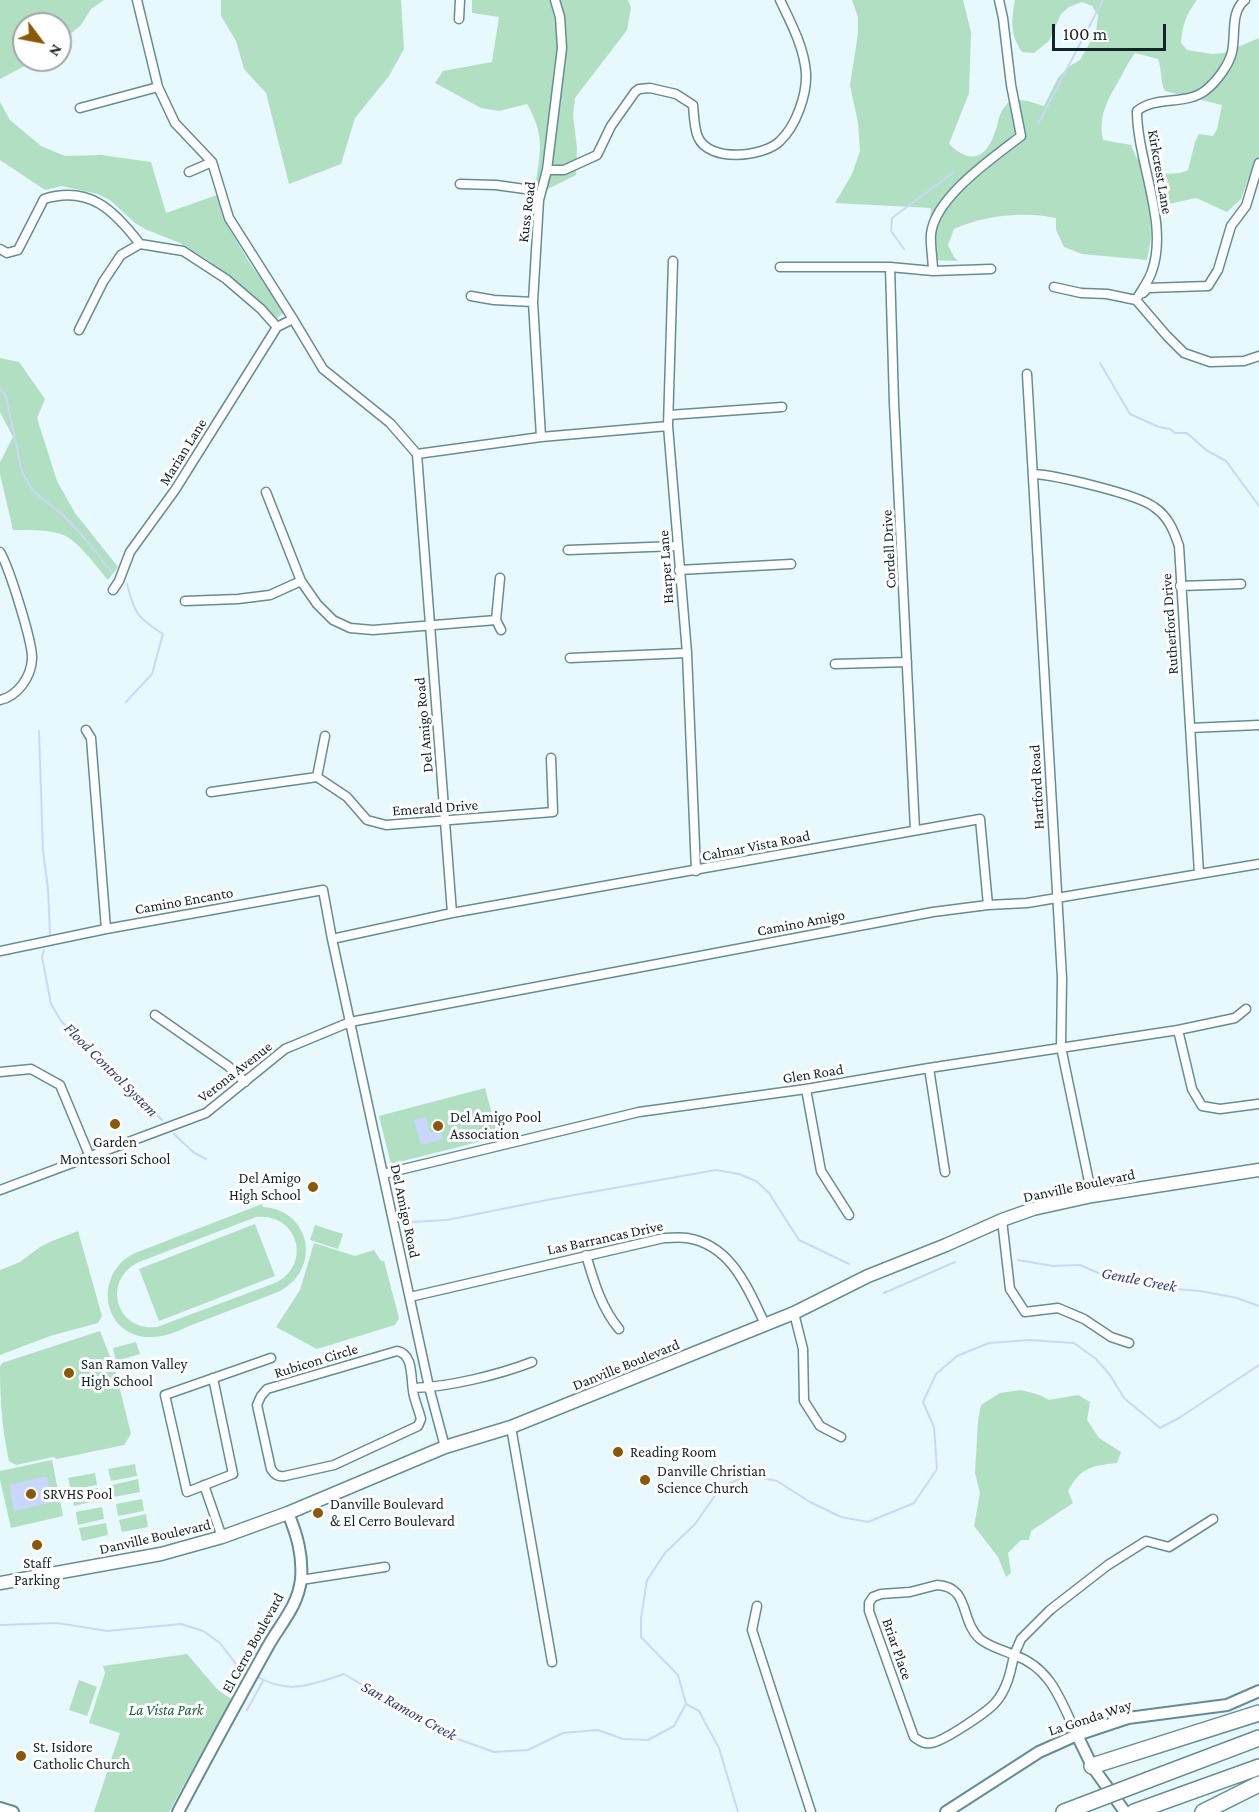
<!DOCTYPE html>
<style>
body{margin:0}
#map{position:relative;width:1259px;height:1812px;overflow:hidden;background:#e8f9fd;font-family:"Crimson Pro",serif}
canvas{display:block}
.north{position:absolute;left:12px;top:12px;width:60px;height:60px;box-sizing:border-box;background:#fff;border:2px solid #a1a7a9;border-radius:50%;rotate:122deg;font-size:16px;font-weight:700;line-height:24px;text-align:center;color:#132327}
.north::after{content:'';display:block;margin:auto;width:21px;height:27px;background:#8c5805;clip-path:polygon(50% 0,100% 100%,50% 72%,0 100%)}
.scale{position:absolute;left:1052px;top:24px;width:114px;height:27px;box-sizing:border-box;border:3px solid #132327;border-top:0;padding-left:8px;font-size:18px;line-height:21px;white-space:nowrap;color:#132327;-webkit-text-stroke:4px #fff;paint-order:stroke}
</style>
<div id="map">
<canvas width="1259" height="1812"></canvas>
<div class="north">N</div>
<div class="scale">100 m</div>
</div>
<script>
const c = document.querySelector('canvas').getContext('2d');
c.lineJoin = 'round';
function fillPath(path, color) { c.fillStyle = color; c.fill(path, 'evenodd'); }
function stroke(path, color, width, dash) { c.strokeStyle = color; c.lineWidth = width; c.lineCap = dash ? 'butt' : 'round'; c.setLineDash(dash || []); c.stroke(path); }
function write(font, color, halo, rows, align = 'center') {
  c.font = font + ' "Crimson Pro",serif'; c.lineWidth = 6; c.setLineDash([]); c.textBaseline = 'middle'; c.strokeStyle = halo; c.fillStyle = color; for (const [text, x, y, turn = 0] of rows) {
    c.save(); c.translate(x, y); c.rotate((+turn || 0) * Math.PI / 180); c.textAlign = isNaN(turn) ? turn : align; if (halo) c.strokeText(text, 0, 0); c.fillText(text, 0, 0); c.restore();
  }
}
fillPath(new Path2D(`
 M0,0H104L91,9L81,25L60,43V24H24V60H36L0,79Z
 M221,0H401L404,49L389,76L355,118L341,164L289,184L266,93L244,69L236,41L221,16Z
 M472,0H628L631,8L627,30L575,98L573,115L577,148L576,175L546,190L535,188C540,153 546,137 527,104L499,111L481,108L435,83L443,71L492,62L499,17L472,13Z
 M852,0H963L971,32L969,93L949,144C972,166 987,158 996,129C998,125 998,119 1000,115C1002,109 1007,104 1011,99L1028,101L1044,106L1058,78L1068,67L1080,60L1096,32L1098,15L1092,6L1082,2L1069,7L1061,14L1049,41L1034,53L1022,52C1010,34 1011,21 1015,0H1197C1186,14 1182,26 1181,43L1187,50L1212,54L1224,53L1259,38V182L1248,180L1241,199L1227,212L1196,198L1150,208L1151,238L1147,260L1082,254L1064,247L1056,230V218C1025,211 983,215 954,229L948,245L954,257L958,261L928,260L931,208L835,203L852,174L860,151L858,123L850,85L858,34V17ZM1135,53L1158,59C1162,69 1160,82 1165,91L1222,105L1217,129L1213,136L1199,134L1195,142L1188,170C1176,176 1155,175 1144,167C1137,161 1134,152 1131,145L1103,140C1098,118 1107,100 1118,82C1124,72 1128,62 1135,53Z
 M0,102L10,120L41,146L65,156L101,155L151,162L166,213L217,195L224,220L249,262L285,312L277,318L209,261L180,243L147,230L135,223L110,200L97,194L62,186L45,190L0,160Z
 M0,358L19,362L45,399L37,418L57,481L75,513L118,567L108,580C96,566 77,539 61,534C45,529 29,530 13,530L0,474V462L13,437L0,412Z
 M485,1088L498,1137L391,1164L379,1116Z
 M262,1204L263,1207C312,1210 322,1271 278,1292C251,1302 224,1313 197,1323C183,1328 168,1337 153,1337C103,1340 91,1274 135,1253ZM256,1217C298,1212 313,1265 275,1283L157,1327C116,1332 101,1280 139,1262Z
 M255,1224L275,1276L159,1321L139,1269Z
 M315,1225L343,1234L338,1249L310,1240Z
 M78,1231L102,1316L98,1323L50,1336L0,1355V1270L20,1262L40,1247L52,1241Z
 M314,1243L355,1256L374,1250L381,1261H384L399,1318L395,1325L317,1349L276,1327L300,1290Z
 M100,1331L115,1369L131,1434L124,1445L57,1459L53,1457L16,1465L9,1461C2,1429 0,1399 0,1367L2,1363Z
 M136,1342L140,1354L116,1361L113,1348Z
 M1021,1390L1040,1395L1049,1400L1078,1395L1090,1402L1087,1420L1099,1438L1121,1452L1117,1463C1091,1466 1081,1467 1068,1491L1073,1503L1031,1531L1029,1540H1021L1008,1553L1011,1573L1006,1577L998,1557L974,1526L980,1493L975,1473L978,1421L981,1405L1000,1393Z
 M52,1460L63,1516L11,1528L0,1480V1471Z
 M135,1464L137,1476L111,1481L108,1469Z
 M95,1473L97,1485L71,1490L68,1478Z
 M138,1479L140,1492L114,1497L112,1485Z
 M98,1488L100,1500L74,1506L72,1493Z
 M142,1499L144,1511L118,1516L116,1504Z
 M102,1507L104,1519L78,1525L76,1512Z
 M146,1514L148,1527L122,1532L119,1520Z
 M106,1523L108,1535L82,1541L79,1528Z
 M187,1654L217,1689L231,1699L169,1812H94L120,1733L89,1723L105,1673L103,1666Z
 M79,1680L97,1687L87,1716L69,1710Z`), '#b1dfc1');
fillPath(new Path2D(`
 M426,1117L430,1133L440,1130L443,1139L421,1145L414,1120Z
 M47,1476L53,1502L14,1511L9,1485Z`), '#cad7fc');
stroke(new Path2D(`
 M1038,124L1103,0
 M904,249L891,231L892,218L954,172
 M1100,363L1130,414L1159,427L1170,429L1175,433H1187L1206,450L1226,461L1259,506
 M0,389L6,396L22,472L33,491L64,516L88,542L112,573
 M126,702L152,674L163,634C137,618 134,612 127,584
 M39,731L43,851L48,889L50,935
 M44,950L42,957L51,1004L61,1021L115,1072L162,1120
 M174,1134L193,1152L206,1159
 M411,1222L447,1220L552,1199L716,1170L739,1174L756,1181L769,1193L799,1240L849,1264
 M1018,1260L1053,1266L1080,1265L1105,1276L1154,1287L1200,1291L1237,1298L1259,1306
 M884,1293L955,1262
 M0,1625L57,1623L107,1631L181,1624L203,1631L220,1643L236,1664L249,1671
 M256,1676C288,1695 311,1685 344,1674L444,1734L494,1752L528,1750L563,1733L598,1730L623,1739L648,1740L674,1726L686,1704L678,1675L641,1637V1618L647,1580L665,1553L695,1524L721,1487L749,1475L777,1481L810,1502L841,1517L868,1522L914,1503L937,1469L934,1427L923,1402L936,1374L957,1356L989,1343L1030,1340L1074,1343L1096,1359L1110,1375L1124,1398L1160,1428L1179,1418L1259,1365
 M686,1704L699,1711L719,1748L738,1812
 M247,1710L263,1681`), '#cad7fc', 2);
const minor = new Path2D(`
 M137,0L158,87L175,123L212,162L229,218L293,319
 M459,19L460,0
 M80,108L158,87
 M547,170H564L597,155L611,126L635,92L639,89L650,88L676,94L693,105C694,115 694,128 698,137C709,163 764,157 780,141C796,126 807,95 806,73C804,47 791,23 780,0
 M189,172L212,162
 M460,184L496,185L532,190L539,200
 M0,249L7,253L18,250L44,199C89,185 114,210 140,244L183,251L226,279L261,309L277,327L293,319L323,369L390,423L417,454L452,913L332,939
 M673,261L668,426L687,653L696,871
 M780,267H890L933,271L991,269
 M890,267L894,403L915,830
 M933,271C933,259 930,245 931,234C935,197 994,157 1021,136L1011,85L1003,18L999,0
 M1054,287L1081,293L1107,294L1136,300L1167,336L1184,353L1210,362L1244,361L1259,356
 M1143,293L1148,288L1208,286L1218,270L1231,226L1246,206L1259,163
 M471,296L494,300L533,302
 M1136,300C1141,291 1149,281 1152,271C1169,223 1137,161 1137,111C1157,95 1186,106 1206,90C1217,81 1229,65 1232,52C1236,35 1230,12 1245,0
 M79,330L103,282L121,255L140,244
 M1027,374L1062,978L1061,1047L1092,1196
 M669,415L782,407
 M541,437L533,302L539,200L547,170L562,48L560,17L555,0
 M417,454L541,437L668,426
 M1033,474C1055,475 1137,494 1154,507C1168,516 1174,531 1179,546L1199,873
 M266,492L301,581L317,604L333,620L350,628L373,630L496,620
 M568,550L677,546
 M0,552C9,567 33,643 32,659C31,677 18,696 0,700
 M679,570L791,564
 M500,578L496,620L501,630
 M1180,586L1241,584
 M113,590L119,581L130,552L175,490L277,327
 M185,601L238,599L270,595L301,581
 M570,658L687,653
 M835,664L907,662
 M1190,728L1259,725
 M86,730L91,738L106,929
 M317,777L325,736
 M211,792L317,777L347,797L367,820L386,825L553,812L551,758
 M452,913L980,819L988,905
 M0,951L106,929L323,890L332,939L429,1387L445,1447
 M155,1015L228,1066L245,1082
 M1178,1030L1192,1089L1202,1106L1220,1109L1258,1104
 M929,1068L945,1172
 M0,1072L31,1069L60,1085L90,1157
 M806,1089L821,1171L849,1215
 M383,1174L639,1112L806,1089L929,1068L1178,1030L1235,1018L1246,1009
 M0,1190L206,1113L285,1049L350,1022L933,912L988,905L1027,903L1259,864
 M1002,1220L1010,1289L1025,1312L1058,1308L1084,1319L1111,1337L1129,1343
 M586,1255C594,1282 601,1307 619,1329
 M410,1297L664,1238C671,1238 680,1237 687,1238C732,1245 748,1289 765,1324
 M794,1313L803,1349L804,1401L820,1426L841,1437
 M397,1351C415,1354 410,1382 414,1396C416,1404 419,1411 421,1419L418,1426L334,1465L285,1476C278,1477 275,1475 271,1469L257,1405L261,1396L267,1389Z
 M213,1378L233,1474L187,1492L165,1395L271,1358
 M413,1388C449,1387 498,1375 532,1362
 M511,1427L552,1662
 M204,1485L222,1537
 M301,1580L385,1567
 M937,1585C971,1587 959,1620 980,1639C990,1647 1003,1650 1014,1655C1011,1671 1007,1690 995,1703C987,1712 943,1742 931,1743C923,1744 920,1741 914,1737L869,1611V1603L873,1597L881,1594L910,1592Z
 M757,1606L752,1630L811,1812
 M1077,1735C1061,1702 1052,1668 1014,1655L1021,1639L1050,1610L1108,1565L1146,1541L1169,1547L1213,1519`);
const tertiary = new Path2D(`
 M1077,1735L1092,1766L1125,1812
 M0,1808L13,1812
 M178,1812C207,1757 237,1702 267,1648C280,1624 298,1607 301,1579C303,1555 297,1535 288,1513
 M946,1812L1039,1752L1077,1735L1128,1718L1227,1705L1259,1691`);
const secondary = new Path2D(`
 M0,1583L161,1554L222,1537L288,1513L445,1447L511,1427L794,1313L868,1276L946,1245L1002,1220L1033,1209L1092,1196L1259,1170`);
const motorway = new Path2D(`
 M1092,1766L1259,1713
 M1148,1780L1259,1738
 M1064,1812L1080,1806
 M1134,1812L1259,1767
 M1203,1812L1259,1784`);
stroke(minor, '#648d96', 11);
stroke(tertiary, '#648d96', 14);
stroke(secondary, '#648d96', 15);
stroke(motorway, '#648d96', 18);
stroke(minor, '#fff', 8);
stroke(tertiary, '#fff', 10);
stroke(secondary, '#fff', 12);
stroke(motorway, '#fff', 15);
const motorwayBridge = new Path2D(`
 M1080,1806L1148,1780`);
stroke(motorwayBridge, '#648d96', 18, []);
stroke(motorwayBridge, '#fff', 15);
for (const [x, y, r, color] of [
 [115,1124,6,"#8c5805"],
 [438,1126,6,"#8c5805"],
 [313,1187,6,"#8c5805"],
 [69,1373,6,"#8c5805"],
 [618,1452,6,"#8c5805"],
 [645,1480,6,"#8c5805"],
 [31,1494,6,"#8c5805"],
 [318,1513,6,"#8c5805"],
 [37,1545,6,"#8c5805"],
 [21,1756,6,"#8c5805"]
]) { const dot = new Path2D(); dot.arc(x, y, r, 0, 2 * Math.PI); c.fillStyle = color; c.fill(dot); stroke(dot, '#fff', 2); }
write('15px', '#132327', '#fff', [
 ["Kirkcrest Lane",1160,172,80],
 ["Kuss Road",527,212,-83],
 ["Marian Lane",183,452,-58],
 ["Cordell Drive",889,549,-93],
 ["Harper Lane",666,567,-94],
 ["Rutherford Drive",1170,624,-94],
 ["Del Amigo Road",424,725,-95],
 ["Hartford Road",1037,787,-93],
 ["Emerald Drive",435,808,-4],
 ["Calmar Vista Road",756,846,-11],
 ["Camino Encanto",184,901,-10],
 ["Camino Amigo",801,923,-11],
 ["Verona Avenue",235,1072,-38],
 ["Glen Road",813,1074,-9],
 ["Danville Boulevard",1079,1186,-12],
 ["Del Amigo Road",405,1211,78],
 ["Las Barrancas Drive",605,1238,-12],
 ["Rubicon Circle",316,1361,-17],
 ["Danville Boulevard",626,1365,-22],
 ["Danville Boulevard",155,1537,-13],
 ["El Cerro Boulevard",253,1643,-61],
 ["Briar Place",897,1649,71],
 ["La Gonda Way",1090,1718,-18]
]);
write('15px', '#132327', '#fff', [
 ["Del Amigo Pool",450,1117],
 ["Association",450,1134],
 ["Garden",115,1142,"center"],
 ["Montessori School",115,1159,"center"],
 ["Del Amigo",301,1178,"right"],
 ["High School",301,1195,"right"],
 ["San Ramon Valley",81,1364],
 ["High School",81,1381],
 ["Reading Room",630,1452],
 ["Danville Christian",657,1471],
 ["Science Church",657,1488],
 ["SRVHS Pool",43,1494],
 ["Danville Boulevard",330,1504],
 ["& El Cerro Boulevard",330,1521],
 ["Staff",37,1563,"center"],
 ["Parking",37,1580,"center"],
 ["St. Isidore",33,1747],
 ["Catholic Church",33,1764]
], 'left');
write('italic 15px', '#17623b', '#fff', [
 ["La Vista Park",166,1710]
]);
write('italic 16px', '#313f76', '#fff', [
 ["Flood Control System",111,1070,45],
 ["Gentle Creek",1139,1280,11],
 ["San Ramon Creek",409,1711,29]
]);
</script>
